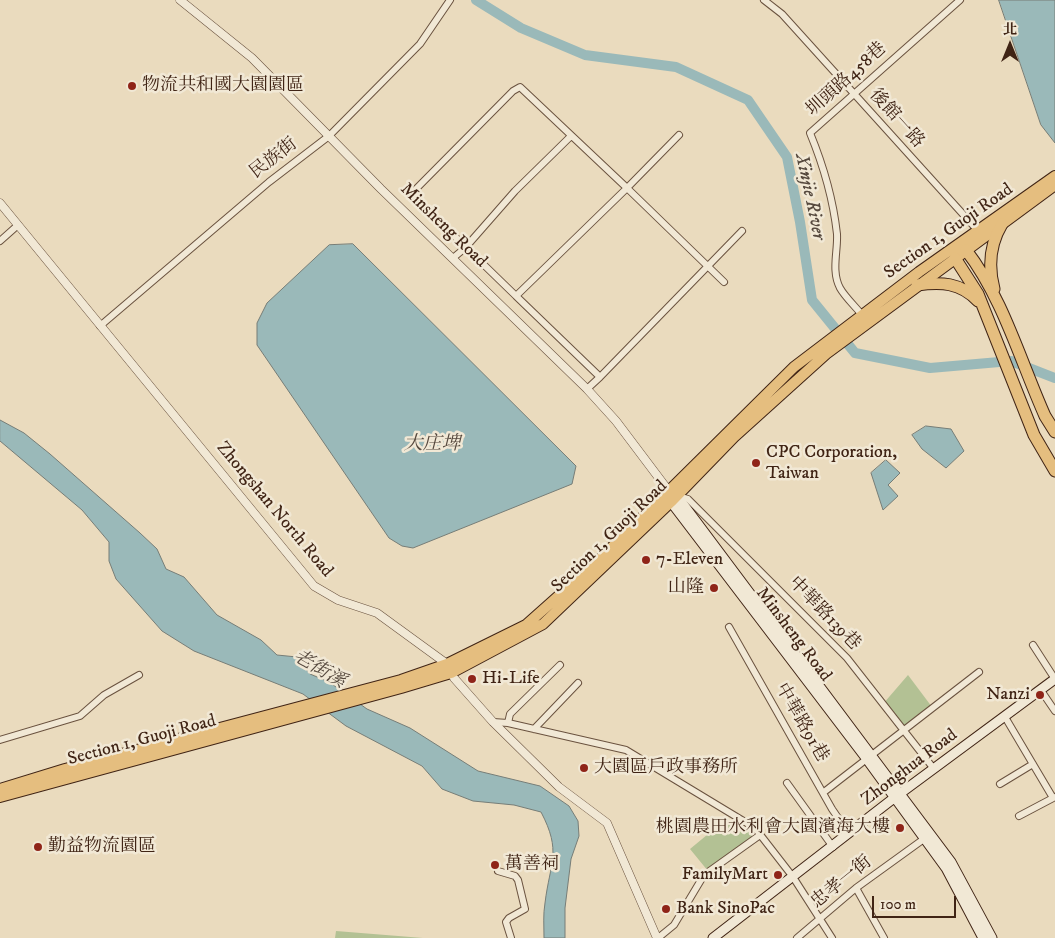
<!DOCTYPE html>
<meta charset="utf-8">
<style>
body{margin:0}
#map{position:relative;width:1055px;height:938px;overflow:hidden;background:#eadbbe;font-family:"IM FELL DW Pica","Noto Serif TC",serif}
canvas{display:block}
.north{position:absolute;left:985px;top:20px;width:50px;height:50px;-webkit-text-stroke:4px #f1e8d5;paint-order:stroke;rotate:0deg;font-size:14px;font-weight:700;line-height:20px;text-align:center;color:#402415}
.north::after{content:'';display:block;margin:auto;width:18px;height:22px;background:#402415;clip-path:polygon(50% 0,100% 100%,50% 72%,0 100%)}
.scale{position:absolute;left:872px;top:896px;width:84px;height:22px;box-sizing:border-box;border:2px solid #402415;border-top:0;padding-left:6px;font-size:15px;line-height:18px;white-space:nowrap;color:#402415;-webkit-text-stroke:4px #f1e8d5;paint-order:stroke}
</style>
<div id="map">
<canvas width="1055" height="938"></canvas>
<div class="north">北</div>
<div class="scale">100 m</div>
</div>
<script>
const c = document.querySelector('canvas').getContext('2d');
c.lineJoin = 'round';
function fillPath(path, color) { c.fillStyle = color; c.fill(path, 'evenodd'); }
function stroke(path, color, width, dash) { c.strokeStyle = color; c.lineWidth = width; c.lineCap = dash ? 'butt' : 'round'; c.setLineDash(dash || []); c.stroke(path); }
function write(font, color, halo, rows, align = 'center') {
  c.font = font + ' "IM FELL DW Pica","Noto Serif TC",serif'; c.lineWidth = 5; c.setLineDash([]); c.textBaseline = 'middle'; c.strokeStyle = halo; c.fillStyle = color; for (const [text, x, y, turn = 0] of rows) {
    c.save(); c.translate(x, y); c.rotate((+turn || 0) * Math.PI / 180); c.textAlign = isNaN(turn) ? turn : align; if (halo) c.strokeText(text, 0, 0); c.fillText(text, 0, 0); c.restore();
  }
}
fillPath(new Path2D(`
 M908,675L932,707L902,730L883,704Z
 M725,820L750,830L753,836L708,871L690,849Z
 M336,931L423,938H335Z`), '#b3c194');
const water = new Path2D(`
 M999,0H1055V143L1041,125Z
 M353,244L576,466L572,484L413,548L402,546L389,538L257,345V323L267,303L329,245Z
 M0,420L24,433L50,454L140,533L157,549L166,569L184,577L217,615L261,640L277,655L297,657L310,674L329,682L367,709L410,728L478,771L540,786L569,806L578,821L579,836L571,859L565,908V938H544C544,926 543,914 545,903C550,862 562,852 541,812L514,805L473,801L442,789L422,766L346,726L303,694L194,651L162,631L116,579L109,561V542L82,510L0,441Z
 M926,426L951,429L964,451L946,468L922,449L912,435Z
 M886,460L900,473L888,485L898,496L883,510L871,473Z`);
fillPath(water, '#9ab9b9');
stroke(water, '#767d77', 1);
stroke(new Path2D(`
 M476,0L521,28L585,55L676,67L748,100L787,157L800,222L812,300L855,353L930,368L1011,361L1055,378`), '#9ab9b9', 10);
const minor = new Path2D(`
 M764,0L782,14L980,233
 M520,87L627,188L516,296L411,194L513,91Z
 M679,135L627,188L724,282
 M0,241L18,225
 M453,258L465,248L515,191L571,136
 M516,296L600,377L742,231
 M862,315C855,306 845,297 840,288C831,271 838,251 837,234C833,198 824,167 810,133L960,0
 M100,326L269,182L329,136L420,44L450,0
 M587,389L600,377
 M677,496L688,499L847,658L934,769
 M729,627L832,809L849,834
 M1033,645L1055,679
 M1040,689L1055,711
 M1005,717L1053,798
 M493,722L508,723L626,750L755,828L793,877L832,938
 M508,723L510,714L560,665
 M534,729L578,683
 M0,740L80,716L104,695L139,675
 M787,783L833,847
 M1000,784L1033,764
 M824,792L979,672
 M1019,816L1055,797
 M498,871L515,876L518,880L525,909L509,918L506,922L511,938
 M856,888L884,938
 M658,938L674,925L704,875L760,835
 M797,938L856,888L928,836`);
const tertiary = new Path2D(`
 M180,0L252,58L381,189L587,389L616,421L668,490
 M0,203L314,586L338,600L377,613L447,664L454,678L493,722L559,787L607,823L657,938`);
const secondary = new Path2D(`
 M672,493L677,496L951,862L992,938
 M669,495L671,502L866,758L946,868L983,938
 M713,938L894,798L1055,679`);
const primary = new Path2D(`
 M0,789L65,769L401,680L447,664L526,625L599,560L794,367L919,272L1055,176
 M0,797L401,688L451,673L543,624L671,502L734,437L826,354L1055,185`);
const motorway = new Path2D(`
 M966,250C1003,298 1020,360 1045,416L1055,432
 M955,258L978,294L1034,435L1055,471
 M917,285C941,282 960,282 978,301
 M994,289C988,266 990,244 1002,224`);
stroke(minor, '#6a523f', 8);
stroke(tertiary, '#6a523f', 9);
stroke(secondary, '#402415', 11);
stroke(primary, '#402415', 12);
stroke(motorway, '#402415', 13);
stroke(minor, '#f1e8d5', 6);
stroke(tertiary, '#f1e8d5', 8);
stroke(secondary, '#f1e8d5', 9);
stroke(primary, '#e5be7f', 10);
stroke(motorway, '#e5be7f', 11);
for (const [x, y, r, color] of [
 [132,86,5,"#8f2418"],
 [756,463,5,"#8f2418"],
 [646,560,5,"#8f2418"],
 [714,588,5,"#8f2418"],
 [472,679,5,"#8f2418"],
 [1040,695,5,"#8f2418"],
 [584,768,5,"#8f2418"],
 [900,828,5,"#8f2418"],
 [38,847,5,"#8f2418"],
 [495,865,5,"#8f2418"],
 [778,875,5,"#8f2418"],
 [666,909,5,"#8f2418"]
]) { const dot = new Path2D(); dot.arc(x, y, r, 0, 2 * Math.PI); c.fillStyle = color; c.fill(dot); stroke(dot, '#f1e8d5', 2); }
write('18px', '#402415', '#f1e8d5', [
 ["圳頭路458巷",847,80,-42],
 ["後館一路",896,119,48],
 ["民族街",274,159,-38],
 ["Minsheng Road",443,226,44],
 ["Section 1, Guoji Road",949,232,-35],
 ["Zhongshan North Road",274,510,50],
 ["Section 1, Guoji Road",610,537,-44],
 ["中華路139巷",824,614,46],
 ["Minsheng Road",793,635,53],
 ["中華路91巷",801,723,60],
 ["Section 1, Guoji Road",142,741,-15],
 ["Zhonghua Road",910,768,-37],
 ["忠孝一街",842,883,-39]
]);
write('18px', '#402415', '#f1e8d5', [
 ["物流共和國大園園區",142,86],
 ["CPC Corporation,",766,453],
 ["Taiwan",766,474],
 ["7-Eleven",656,560],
 ["山隆",704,588,"right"],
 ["Hi-Life",482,679],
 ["Nanzi",1030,695,"right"],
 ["大園區戶政事務所",594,768],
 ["桃園農田水利會大園濱海大樓",890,828,"right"],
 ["勤益物流園區",48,847],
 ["萬善祠",505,865],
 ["FamilyMart",768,875,"right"],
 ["Bank SinoPac",676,909]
], 'left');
write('italic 19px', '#56493e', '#f1e8d5', [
 ["Xinjie River",809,197,78],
 ["大庄埤",432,445],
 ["老街溪",319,670,30]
]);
</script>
